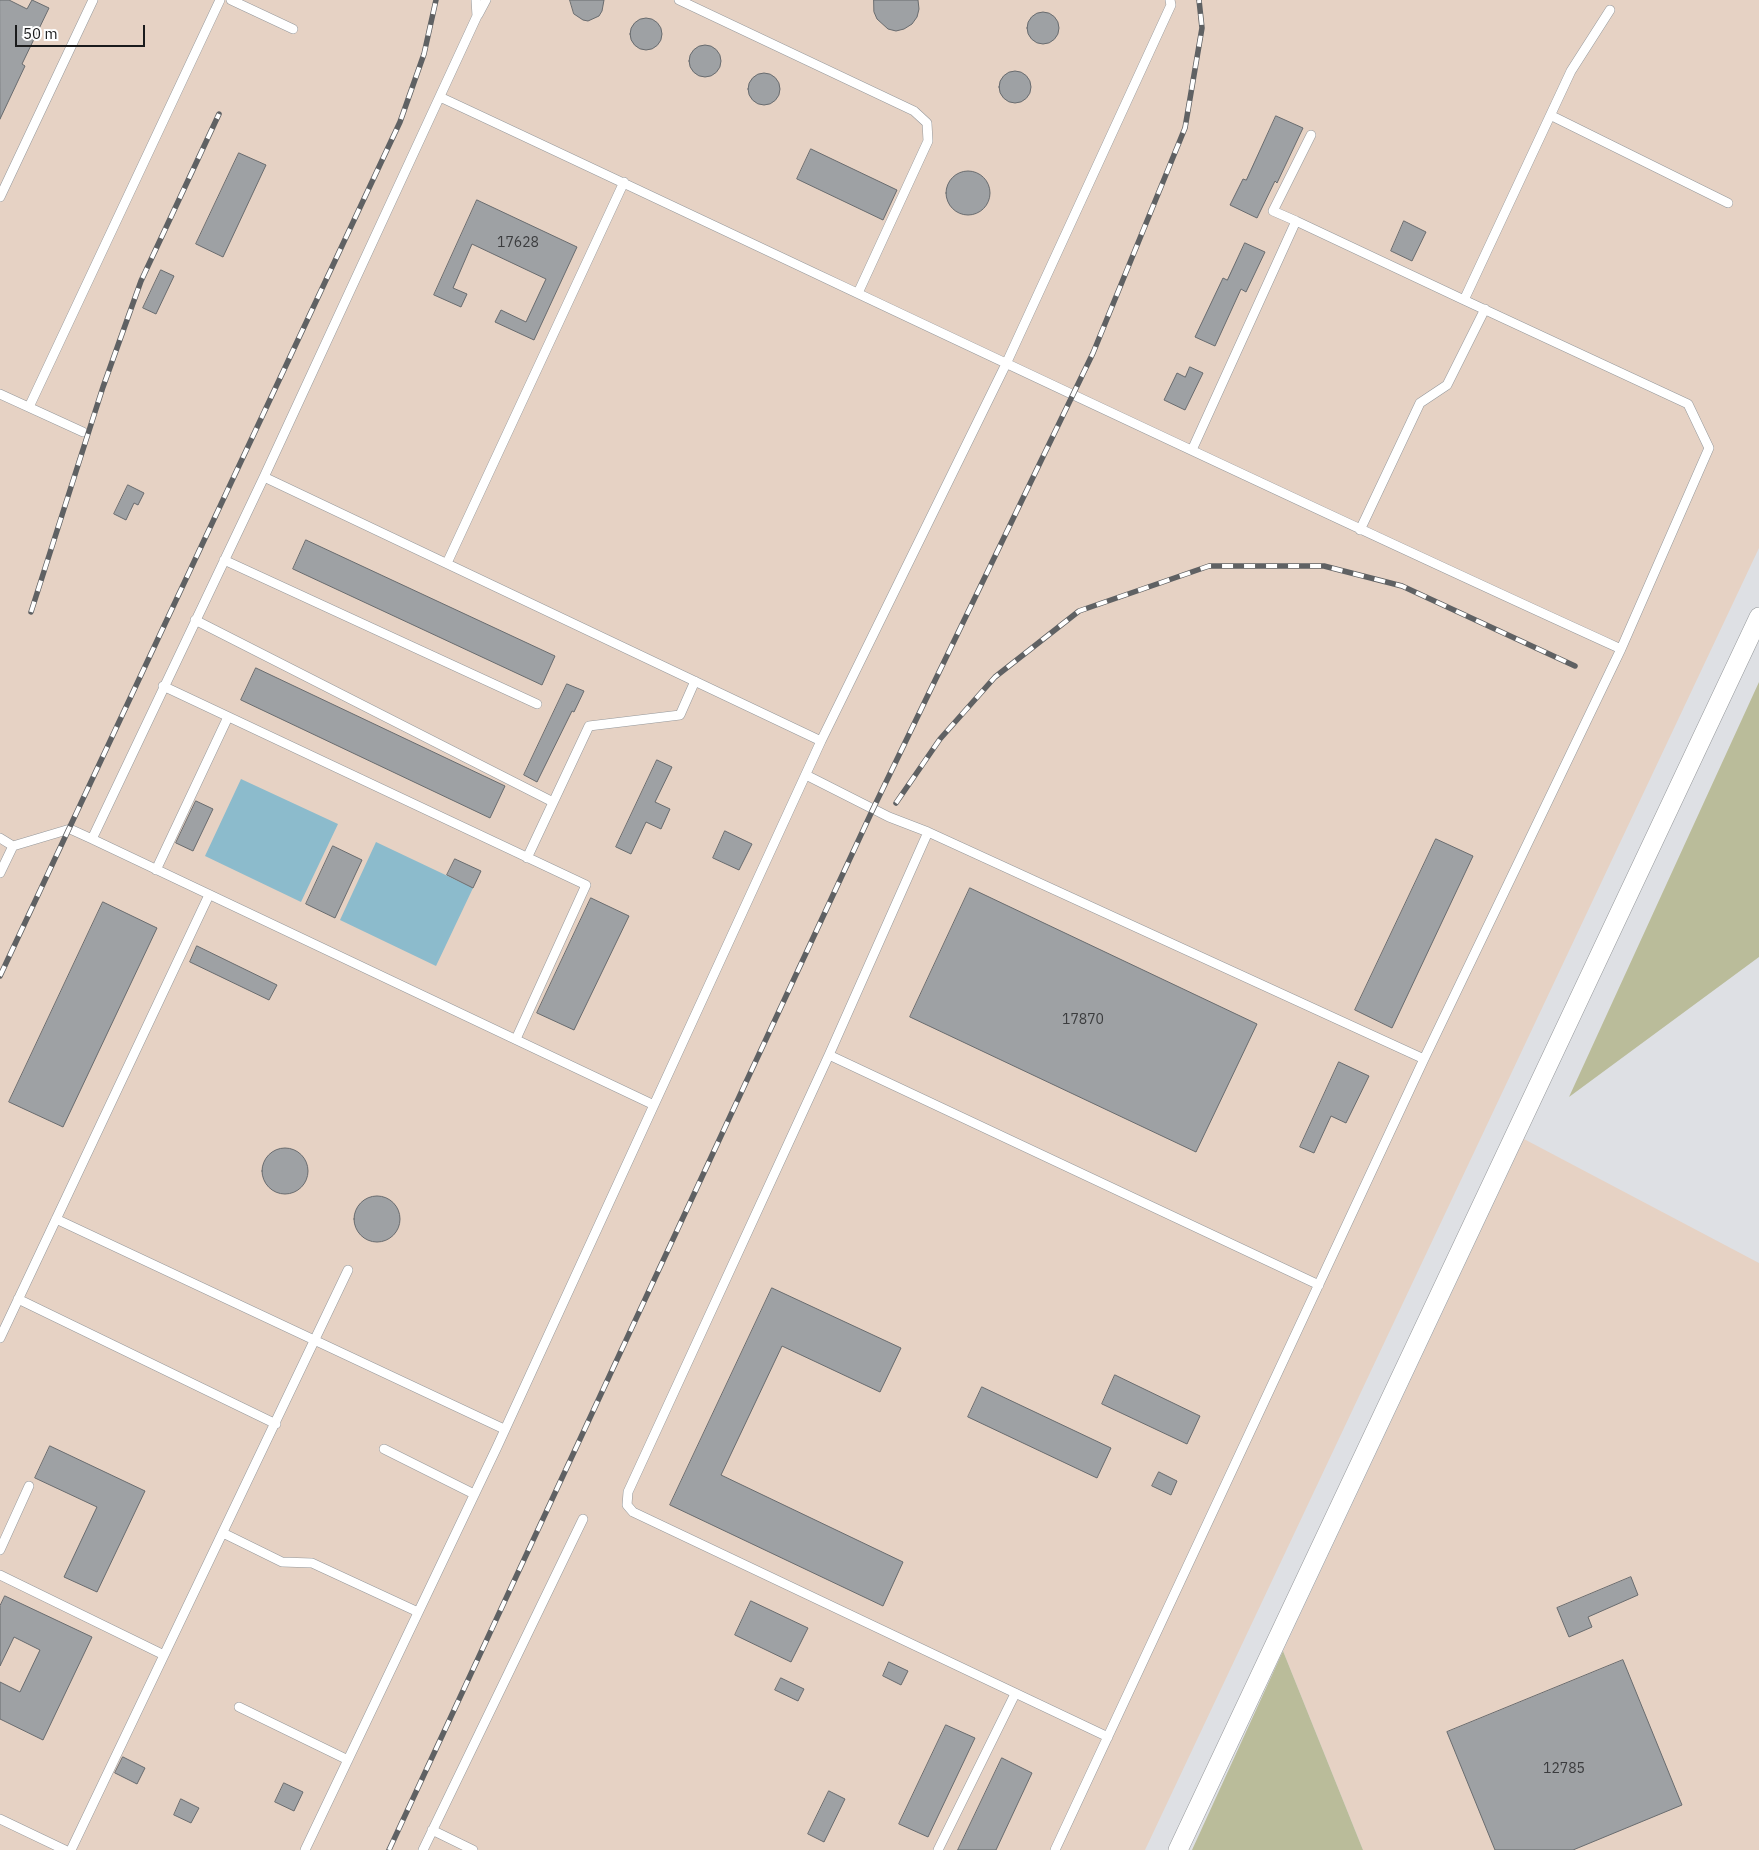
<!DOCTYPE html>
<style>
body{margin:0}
#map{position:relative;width:1759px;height:1850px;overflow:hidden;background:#dee0e4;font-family:"IBM Plex Sans",sans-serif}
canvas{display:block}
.scale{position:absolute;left:15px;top:25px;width:130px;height:22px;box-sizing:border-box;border:2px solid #1a1b1c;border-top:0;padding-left:6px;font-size:15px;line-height:18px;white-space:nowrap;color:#1a1b1c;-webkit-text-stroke:4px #fff;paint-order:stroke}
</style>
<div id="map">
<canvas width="1759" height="1850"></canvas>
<div class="scale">50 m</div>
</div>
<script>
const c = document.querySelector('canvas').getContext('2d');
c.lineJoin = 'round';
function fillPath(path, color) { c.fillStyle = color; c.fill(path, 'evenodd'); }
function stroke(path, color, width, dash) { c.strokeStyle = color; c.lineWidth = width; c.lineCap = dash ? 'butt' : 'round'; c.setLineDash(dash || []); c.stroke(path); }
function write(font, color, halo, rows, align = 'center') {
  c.font = font + ' "IBM Plex Sans",sans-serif'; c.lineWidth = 4; c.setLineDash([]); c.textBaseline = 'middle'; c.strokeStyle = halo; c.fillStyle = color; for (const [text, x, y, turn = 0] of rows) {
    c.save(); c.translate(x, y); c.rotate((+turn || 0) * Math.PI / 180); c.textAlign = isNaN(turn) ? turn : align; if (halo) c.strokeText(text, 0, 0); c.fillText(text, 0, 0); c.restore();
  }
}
fillPath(new Path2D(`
 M0,0H1759V548L1145,1850H0Z
 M1524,1139L1759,1263V1850H1363L1283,1651Z`), '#e6d2c4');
fillPath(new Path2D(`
 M1759,682V957L1569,1097Z
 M1283,1651L1363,1850H1192Z`), '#babc9a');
fillPath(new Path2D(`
 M241,779L338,824L301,902L205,856Z
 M376,842L473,888L436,966L340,920Z`), '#8cbbcc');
const building = new Path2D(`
 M0,0H9L27,9L32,0L49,8L22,64L25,66L0,119Z
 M570,0H604L602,11L599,16L588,21L583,20L574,14Z
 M874,0H918L919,9L917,17L912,24L904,29L896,31L888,29L877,19L874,12Z
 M1027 28a16 16 0 1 1 32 0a16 16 0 1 1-32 0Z
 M630 34a16 16 0 1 1 32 0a16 16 0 1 1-32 0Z
 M689 61a16 16 0 1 1 32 0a16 16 0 1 1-32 0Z
 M999 87a16 16 0 1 1 32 0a16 16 0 1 1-32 0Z
 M748 89a16 16 0 1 1 32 0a16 16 0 1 1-32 0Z
 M1276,116L1303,128L1277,183L1275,181L1257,218L1230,205L1243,179L1246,180Z
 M811,149L897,190L883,220L797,179Z
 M239,153L266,165L223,257L196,244Z
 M946 193a22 22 0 1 1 44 0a22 22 0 1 1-44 0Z
 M477,200L577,247L534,340L495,322L501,310L526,322L546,279L472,244L453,288L467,294L461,307L434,295Z
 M1404,221L1426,232L1412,261L1391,251Z
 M1245,243L1265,252L1246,292L1241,289L1215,346L1195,337L1223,278L1227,280Z
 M161,270L174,276L156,314L143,308Z
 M1190,367L1203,373L1185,410L1164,400L1177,373L1185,377Z
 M128,485L144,493L138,505L134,503L126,520L114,514Z
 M306,540L555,656L542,685L293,569Z
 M256,668L505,786L490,818L241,700Z
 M567,684L584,691L574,712L572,711L537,782L524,775Z
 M657,760L672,767L655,802L670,809L661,829L646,822L631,854L616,847Z
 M196,801L213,809L193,851L176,843Z
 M725,831L752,844L739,870L713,858Z
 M1436,839L1473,856L1392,1028L1355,1010Z
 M333,846L362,860L335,918L306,904Z
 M455,859L481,871L473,888L447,875Z
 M970,888L1257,1024L1196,1152L910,1017Z
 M591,898L629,916L574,1030L537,1013Z
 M103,902L157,928L63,1127L9,1102Z
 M197,946L277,985L269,1000L190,962Z
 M1339,1062L1369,1076L1346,1123L1331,1116L1314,1153L1300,1147Z
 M262 1171a23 23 0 1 1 46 0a23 23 0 1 1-46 0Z
 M354 1219a23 23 0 1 1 46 0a23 23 0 1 1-46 0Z
 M772,1288L901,1348L880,1392L782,1346L721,1475L903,1562L883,1606L670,1505Z
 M1115,1375L1200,1416L1187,1444L1102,1404Z
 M982,1387L1111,1448L1097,1478L968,1417Z
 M50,1446L145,1491L97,1592L64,1577L97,1507L35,1478Z
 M1159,1472L1177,1481L1171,1495L1152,1486Z
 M1631,1577L1638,1595L1588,1617L1592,1627L1569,1637L1557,1608Z
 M5,1596L92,1637L43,1740L0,1719V1682L20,1692L40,1650L14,1637L0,1666V1606Z
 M751,1601L808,1628L791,1662L735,1635Z
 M1623,1660L1682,1805L1573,1850H1495L1447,1732Z
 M889,1662L908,1671L901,1685L883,1676Z
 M781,1678L804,1689L798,1701L775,1690Z
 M946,1725L975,1738L928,1837L899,1824Z
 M123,1757L145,1768L137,1784L115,1773Z
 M1002,1758L1032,1773L996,1850H958Z
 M284,1783L303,1792L294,1811L275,1802Z
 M829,1791L845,1799L824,1842L808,1834Z
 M181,1799L199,1808L191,1823L174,1815Z`);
fillPath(building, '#9ea1a4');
stroke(building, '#696c6f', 1);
const service = new Path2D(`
 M231,0L293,29
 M679,0L914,111L927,123L928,141L858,293
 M1610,10L1571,71L1464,300L1688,404L1709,448L1621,649
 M478,15L486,0
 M440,97C834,281 1225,469 1621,649L1424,1059L1055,1850
 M1552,116L1728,203
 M0,197L93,0
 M1296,221L1273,211L1311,135
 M0,394L83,432
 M29,407L220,0
 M1192,450L1296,221L1464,300
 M264,477L821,741
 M1360,530L1420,403L1447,385L1485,309
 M224,560L537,704
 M447,563L624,182
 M195,620L553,802
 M163,686L586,885L516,1039
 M806,775L889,817L928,832L1424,1059
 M928,832L829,1055L628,1492L627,1505L633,1512L1108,1737
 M0,838L13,846
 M92,839L654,1105
 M527,858L589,726L680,715L695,681
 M156,870L228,717
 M0,873L13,846L70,829L92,839L264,477L477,16L476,0
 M829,1055L1319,1285
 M56,1219L504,1429
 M18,1299L276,1424
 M0,1338L209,895
 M384,1449L474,1494
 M223,1533L282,1562L312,1563L418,1612
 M0,1550L29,1486
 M0,1575L164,1655
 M239,1707L348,1760
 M0,1819L65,1850
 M432,1830L473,1850
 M71,1850L348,1270
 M305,1850L497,1447L821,741L1006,364L1171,5L1170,0
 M423,1850L583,1519
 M938,1850L1015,1694`);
const minor = new Path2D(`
 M1178,1850L1759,617`);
stroke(service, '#95989b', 10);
stroke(minor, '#95989b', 20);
stroke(service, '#fff', 9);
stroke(minor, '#fff', 19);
const rail = new Path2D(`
 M31,612L103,387L141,281L219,114
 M896,803L940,739L995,677L1079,611L1209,566H1324L1402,586L1575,666
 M0,976L400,122L424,54L436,0
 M389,1850L873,809L1093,353L1185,128L1202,28L1199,0`);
stroke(rail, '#5f6163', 5.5);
stroke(rail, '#fff', 4, [11]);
write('14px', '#3b3c3e', null, [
 ["17628",518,243],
 ["17870",1083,1020],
 ["12785",1564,1769]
]);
</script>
